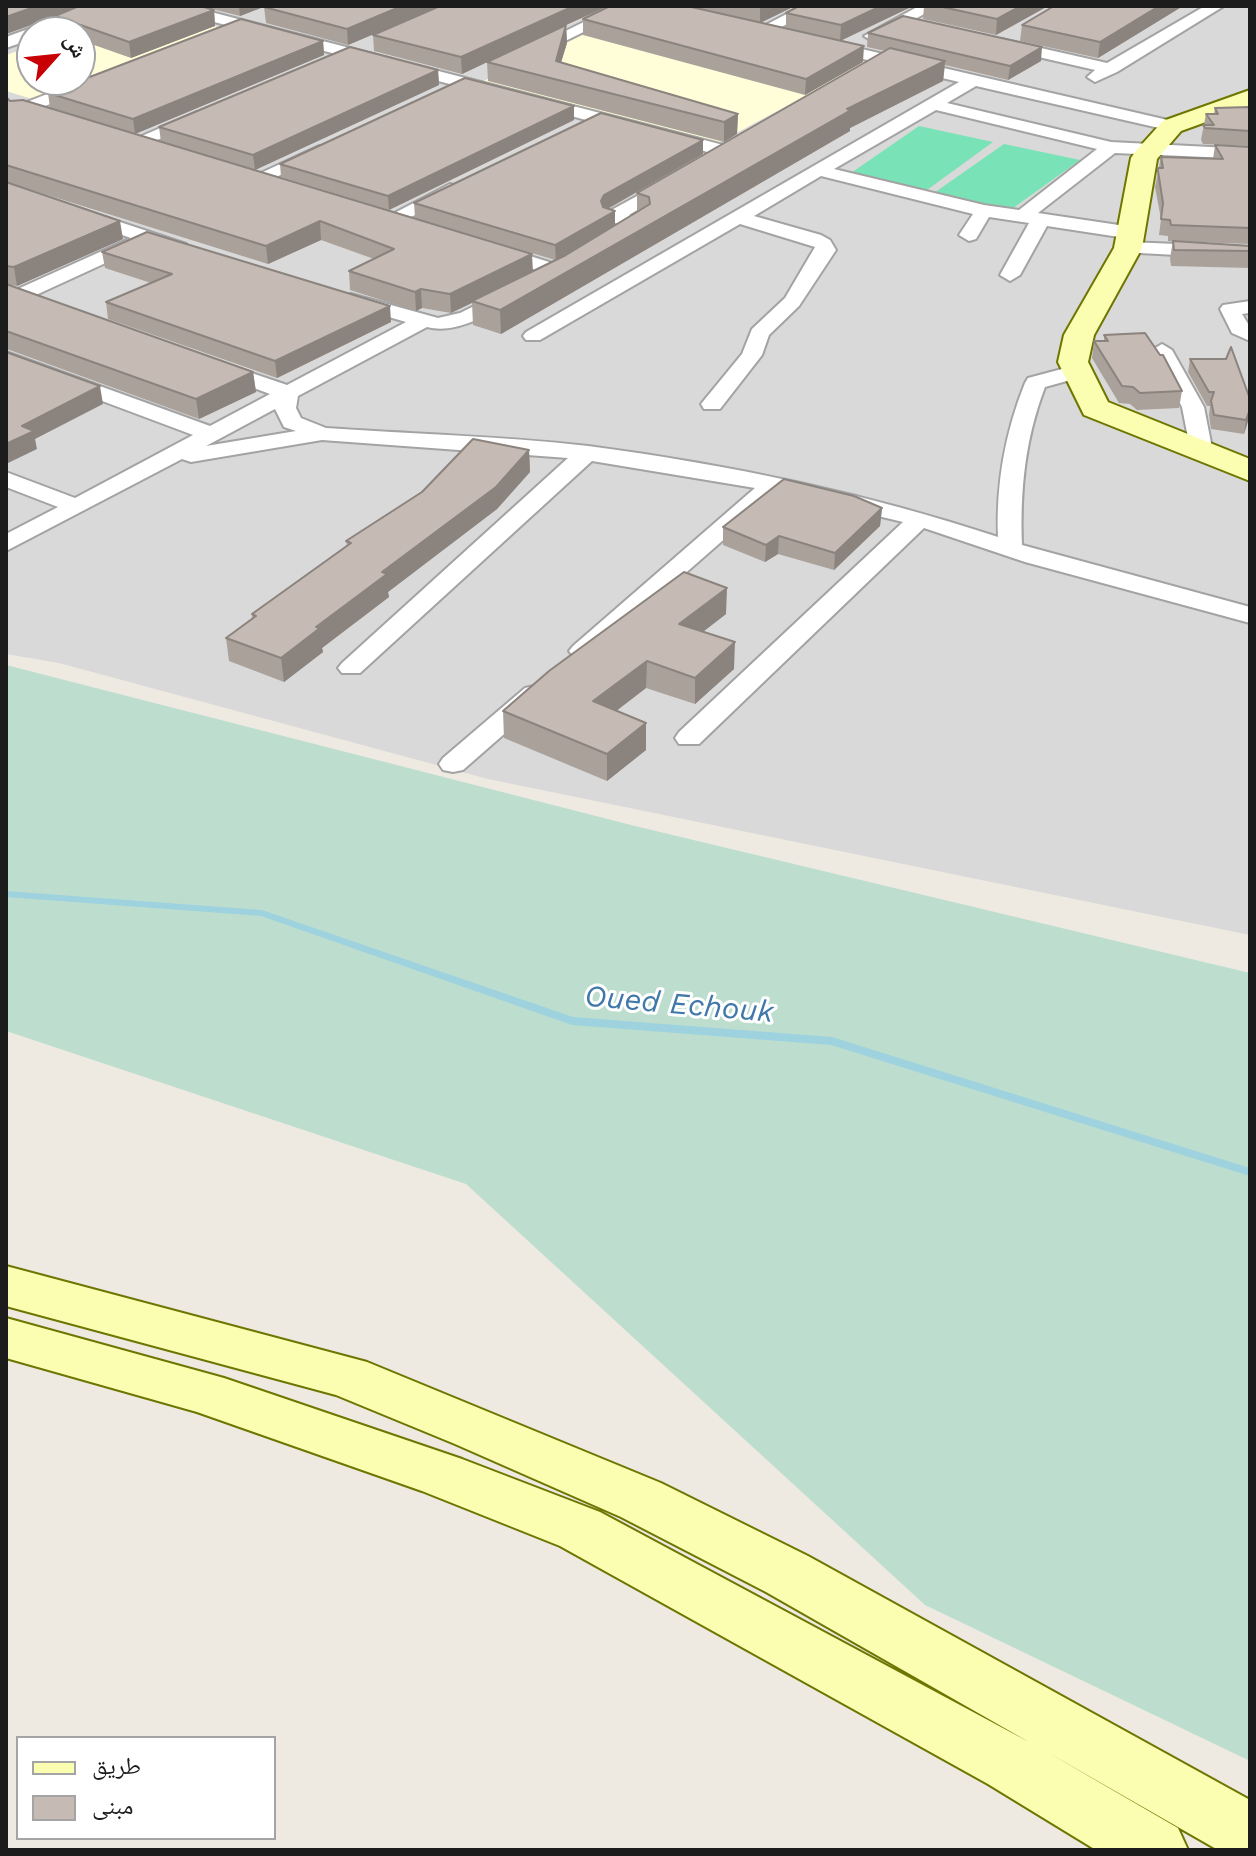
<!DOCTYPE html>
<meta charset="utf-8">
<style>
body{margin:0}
#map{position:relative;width:1256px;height:1856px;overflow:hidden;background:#eeeae1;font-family:"Work Sans","Noto Naskh Arabic",sans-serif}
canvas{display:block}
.frame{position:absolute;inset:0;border:8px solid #1c1c1c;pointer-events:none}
.legend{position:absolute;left:16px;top:1736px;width:260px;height:104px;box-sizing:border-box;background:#fff;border:2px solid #a4a4a4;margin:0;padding:10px 14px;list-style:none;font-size:24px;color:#1c1c1c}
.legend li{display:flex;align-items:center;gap:16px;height:40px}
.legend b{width:40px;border:2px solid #a4a4a4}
.north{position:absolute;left:16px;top:16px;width:80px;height:80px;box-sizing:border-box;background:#fff;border:2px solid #a4a4a4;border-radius:50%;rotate:63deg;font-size:22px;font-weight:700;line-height:32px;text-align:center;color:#1c1c1c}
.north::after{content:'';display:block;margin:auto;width:28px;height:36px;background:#c80005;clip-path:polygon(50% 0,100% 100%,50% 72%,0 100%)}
</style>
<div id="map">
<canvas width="1256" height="1856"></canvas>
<div class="frame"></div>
<ul class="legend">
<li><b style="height:10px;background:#fbfdb0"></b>طريق</li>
<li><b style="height:22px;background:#c6bbb4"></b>مبنى</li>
</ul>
<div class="north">ش</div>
</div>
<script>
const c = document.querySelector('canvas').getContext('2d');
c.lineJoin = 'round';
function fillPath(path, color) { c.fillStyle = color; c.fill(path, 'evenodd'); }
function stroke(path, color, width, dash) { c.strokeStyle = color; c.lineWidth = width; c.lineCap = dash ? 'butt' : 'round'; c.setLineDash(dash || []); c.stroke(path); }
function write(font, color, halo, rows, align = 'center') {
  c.font = font + ' "Work Sans",sans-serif'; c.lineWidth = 6; c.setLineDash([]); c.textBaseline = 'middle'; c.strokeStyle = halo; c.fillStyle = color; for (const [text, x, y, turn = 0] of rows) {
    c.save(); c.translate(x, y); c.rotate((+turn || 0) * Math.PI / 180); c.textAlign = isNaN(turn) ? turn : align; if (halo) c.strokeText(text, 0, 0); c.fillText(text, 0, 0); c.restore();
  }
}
fillPath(new Path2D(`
 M6,6H1250V935L488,779L59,663L6,654ZM32,32H80V80H32Z`), '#dad9d9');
fillPath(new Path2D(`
 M140,6L218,27L32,99L6,91V55L32,46V80H80V32Z
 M641,8L870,61L714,145L479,83Z`), '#fffed9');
fillPath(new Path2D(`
 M6,665L635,826L1250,973V1761L925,1605L466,1184L6,1031Z`), '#bddece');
fillPath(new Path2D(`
 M919,126L993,142L927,190L851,173Z
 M1004,144L1080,160L1009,211L934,193Z`), '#79e3b7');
fillPath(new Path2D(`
 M6,891L262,910L573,1017L832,1037L1250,1168V1176L831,1045L572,1025L261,916L6,897Z`), '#9ed2df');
const street = new Path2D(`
 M92,6H114L51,32H32V39L6,48V37Z
 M162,6H188L731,147L734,151L725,156L719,155L165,9Z
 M616,6H636L535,56L529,58L521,53Z
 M802,6H822L768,34L762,36L754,31Z
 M919,6H939L878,39L872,41L864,36Z
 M1205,6H1224L1117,72L1095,82L1087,77L1095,70L995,47L993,44L1001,39L1107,63Z
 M823,40L1172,121L1181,126L1172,131L976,86L947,103L1111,142L1250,149V159L1115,153L1038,213L1132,227L1139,229L1142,233L1139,237L1132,239L1047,226L1020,275L1010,281L1000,275L1029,223L989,217L976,239L969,241L959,235L973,214L821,176L754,216L821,235L830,240L836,250L799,306L769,335L762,355L720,409H704L701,404L742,354L752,329L785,298L815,247L740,224L540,340H526L523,336L526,332L959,82L817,48L815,45ZM936,110L1097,149L1019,210L984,205L834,169Z
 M86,79L92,80L94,84L92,88L6,121V110Z
 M197,112L206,117L203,121L143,146H131L128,142Z
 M319,146L328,151L325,155L265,182L259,183L250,178Z
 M670,178L679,183L676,187L629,215L646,220L648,224C640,234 624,243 611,240L608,236L623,225L606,221L604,217L606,213Z
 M6,184L186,244L189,248L179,254L147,244L25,300H11L8,296L11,292L131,238L6,196Z
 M450,184L457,186L459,190L457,194L397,224L390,226L381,220Z
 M1128,242L1250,247V259L1121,252L1118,248Z
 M495,245L565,267L568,271L558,277L488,255L485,251L488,247Z
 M509,289L516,291L519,295L516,299C490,313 457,335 427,327L298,396L296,408L301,418L326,428C413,434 502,436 588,446C726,464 865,493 998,537C996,483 1005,433 1025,383L1028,378L1077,365L1085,366L1088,371L1085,376L1045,387C1025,439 1020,490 1022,545L1250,607V623L1025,562L924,528L699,744H679L675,738L679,732L903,522L778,492L591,656H573L569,651L573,646L755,488L592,461L360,673H342L338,668L342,663L568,458L322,440L191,462L182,459L6,551V534L58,507L6,487V472L75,498L193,435L6,365V352L210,426L270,394L208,371L204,367L208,363H222L287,385L406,322L344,304L341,300L344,296L351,294L438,318L460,313ZM275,409L284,427L296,431L206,446Z
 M1250,301V313L1242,314L1250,327V341L1232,333L1220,309L1223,305Z
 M1162,344L1172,350L1204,407L1213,453L1210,458H1194L1191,453L1182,407L1152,350Z
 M534,686L543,688L547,694L543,700L463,770L453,772L443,770L439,764L443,758L525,688Z`);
const secondary = new Path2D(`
 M1250,90V106L1181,131L1157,159L1142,248L1094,335L1088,362L1108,402L1250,459V481L1084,415L1058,362L1064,335L1114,248L1131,158L1135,152L1163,121Z
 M6,1266L367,1362L661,1483L808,1556L1250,1800V1850H1218L1047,1752L1178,1828L1188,1850H1096L988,1784L560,1546L422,1491L197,1412L6,1358V1318L224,1378L462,1459L600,1512L1029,1742L766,1592L621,1517L455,1444L336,1395L6,1306Z`);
stroke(street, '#a3a3a3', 4);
stroke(secondary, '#6d7600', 4);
fillPath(street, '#fff');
fillPath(secondary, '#fbfdb0');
fillPath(new Path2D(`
 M6,6L214,10L215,26L131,58L80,40V32H58L55,16L59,15L6,34Z
 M200,6H266L240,16Z
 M267,6H608L566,25L567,43L561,62L738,114L737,134L724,142L488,81L487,62L506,53L462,74L374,51L373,35L428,11L348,45L266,23L264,7Z
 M610,6H795L760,23L786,28V13L913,6L840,41L863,62L805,95L583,35V19Z
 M924,6H1048L996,35L923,19Z
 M1054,6H1183L1098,58L1020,41L1022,25Z
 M868,33L1041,61L1008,80L945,65L943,81L850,128V131L501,334L473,325L472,303L451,313L422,308L416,311L350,290L349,271L374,259L321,240L268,264L6,182V97L10,101L533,271L555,260L415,218L414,203L703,154L608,209L615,211V225L637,212V193L885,51L867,47Z
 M323,41L324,55L135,134L50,108L48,93Z
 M438,70L439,85L255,170L161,142L159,127Z
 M1250,107V146L1203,144L1201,140L1206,114H1214L1215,108Z
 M574,120L389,210L281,177L280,164Z
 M1215,145L1250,147V244L1168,241V236L1159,235L1161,219L1155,187L1161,157L1213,159Z
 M6,182L123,239L17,286L6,284Z
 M1173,241L1250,246V268L1171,266L1170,258Z
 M102,252L391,322L277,378L108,319L106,302L151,283L105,268Z
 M6,284L253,372L256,392L199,419L7,349L6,351Z
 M1104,335L1182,391L1179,408L1137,410L1130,404L1119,403L1092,358L1094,341H1104Z
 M1190,359L1250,399V414L1244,434L1211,429L1209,415L1210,406H1207L1188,372Z
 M529,450L530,472L497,509L388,592L389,597L322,648L323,652L284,682L229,661L226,638L252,618V614L347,546L346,541Z
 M882,508L880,526L834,570L778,554L765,562L723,545V527Z
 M726,614L703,632L734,669L695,704L646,688L616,711L646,750L607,781L504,738L503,711Z`), '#aaa19b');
fillPath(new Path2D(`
 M37,6H84L6,34V17Z
 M239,6H266L240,16Z
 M402,6H440L348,45L347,29Z
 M574,6H608L566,25L567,43L556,79V61L566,25L462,74L461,57Z
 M762,6H795L760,23V7Z
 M881,6H913L840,41L841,25Z
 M1021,6H1048L996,35L997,19Z
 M1159,6H1183L1098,58L1100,42Z
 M214,10L215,26L131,58L129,42Z
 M323,41L324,55L135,134L133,119Z
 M864,46L863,62L805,95L806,79Z
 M1042,47L1041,61L1008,80L1010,66Z
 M945,61L943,81L850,128V131L501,334L500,310L847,109Z
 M438,70L439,85L255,170L253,155Z
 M574,106V120L389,210L388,196Z
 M738,114L737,134L724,142V122Z
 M703,140V154L605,210L601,201L604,195Z
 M615,211V226L556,261L555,245Z
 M120,221L123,239L17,286L14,267Z
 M320,221L321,240L268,264L266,246Z
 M532,254L533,273L451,313L450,294Z
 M421,289L422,308L416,311L415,292Z
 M390,306L391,322L277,378L275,361Z
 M253,372L256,392L199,419L196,399Z
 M100,386L103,404L35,439L37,449L6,464V444L22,426Z
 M1250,409L1249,418L1244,434L1246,420Z
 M529,450L530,472L497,509L388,592L389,597L322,648L323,652L284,682L281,658Z
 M882,508L880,526L834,570L835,553Z
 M779,536L778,554L765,562L766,545Z
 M727,588L726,614L679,650V624Z
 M735,642L734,669L695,704V678Z
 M647,661L646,688L594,728L593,701Z
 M646,723V750L607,781V754Z`), '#8b837e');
const building = new Path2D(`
 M6,6H37L6,17Z
 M79,6H200L214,10L129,42L55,16Z
 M267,6H402L347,29L264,7Z
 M440,6H574L461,57L373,35Z
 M610,6H687L864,46L806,79L583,19Z
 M799,6H881L841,25L786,13Z
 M938,6H1021L997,19Z
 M1054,6H1159L1100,42L1022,25Z
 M903,16L1042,47L1010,66L868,33Z
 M241,19L323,41L133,119L48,93Z
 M566,25L556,61L738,114L724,122L487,62Z
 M350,47L438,70L253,155L159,127Z
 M890,48L945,61L847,109L851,110L500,310L472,301L566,255L650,204L649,197L637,193Z
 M465,78L574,106L388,196L280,164Z
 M6,97L10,101L23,100L532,254L450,294L421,289L415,292L349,271L394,249L320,221L266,246L6,165Z
 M1250,107V131L1205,128L1203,125H1214L1206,114H1218L1215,108Z
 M601,113L703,140L604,195L601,201L603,207L615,211L555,245L414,203Z
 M1215,145L1250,147V228L1171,225L1170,220L1161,219L1163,203L1158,171V168H1163L1161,157L1223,159Z
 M6,182L120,221L14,267L6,266Z
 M147,232L390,306L275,361L106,302L172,274L102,252Z
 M1173,241L1250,246V251L1174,250Z
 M6,284L253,372L196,399L6,331Z
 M1145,333L1160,355H1163L1182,391L1140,393L1133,387L1122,386L1094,341H1108L1104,335Z
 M1231,347L1250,399V409L1246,420L1214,415L1211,401L1214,392H1209L1190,359H1226Z
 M6,352L100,386L22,426L34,431L6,444Z
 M473,439L529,450L496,487L382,572L387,574L316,627L320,628L281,658L226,638L256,616L252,614L351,543L346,541L422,492Z
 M784,479L854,496L882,508L835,553L779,536L766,545L723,527Z
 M684,572L727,588L679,624L735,642L695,678L647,661L593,701L646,723L607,754L503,711L549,671Z`);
fillPath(building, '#c6bbb4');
stroke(building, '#8b837e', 2);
write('italic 30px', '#4078a9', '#fff', [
 ["Oued Echouk",679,1005,5]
]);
</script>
